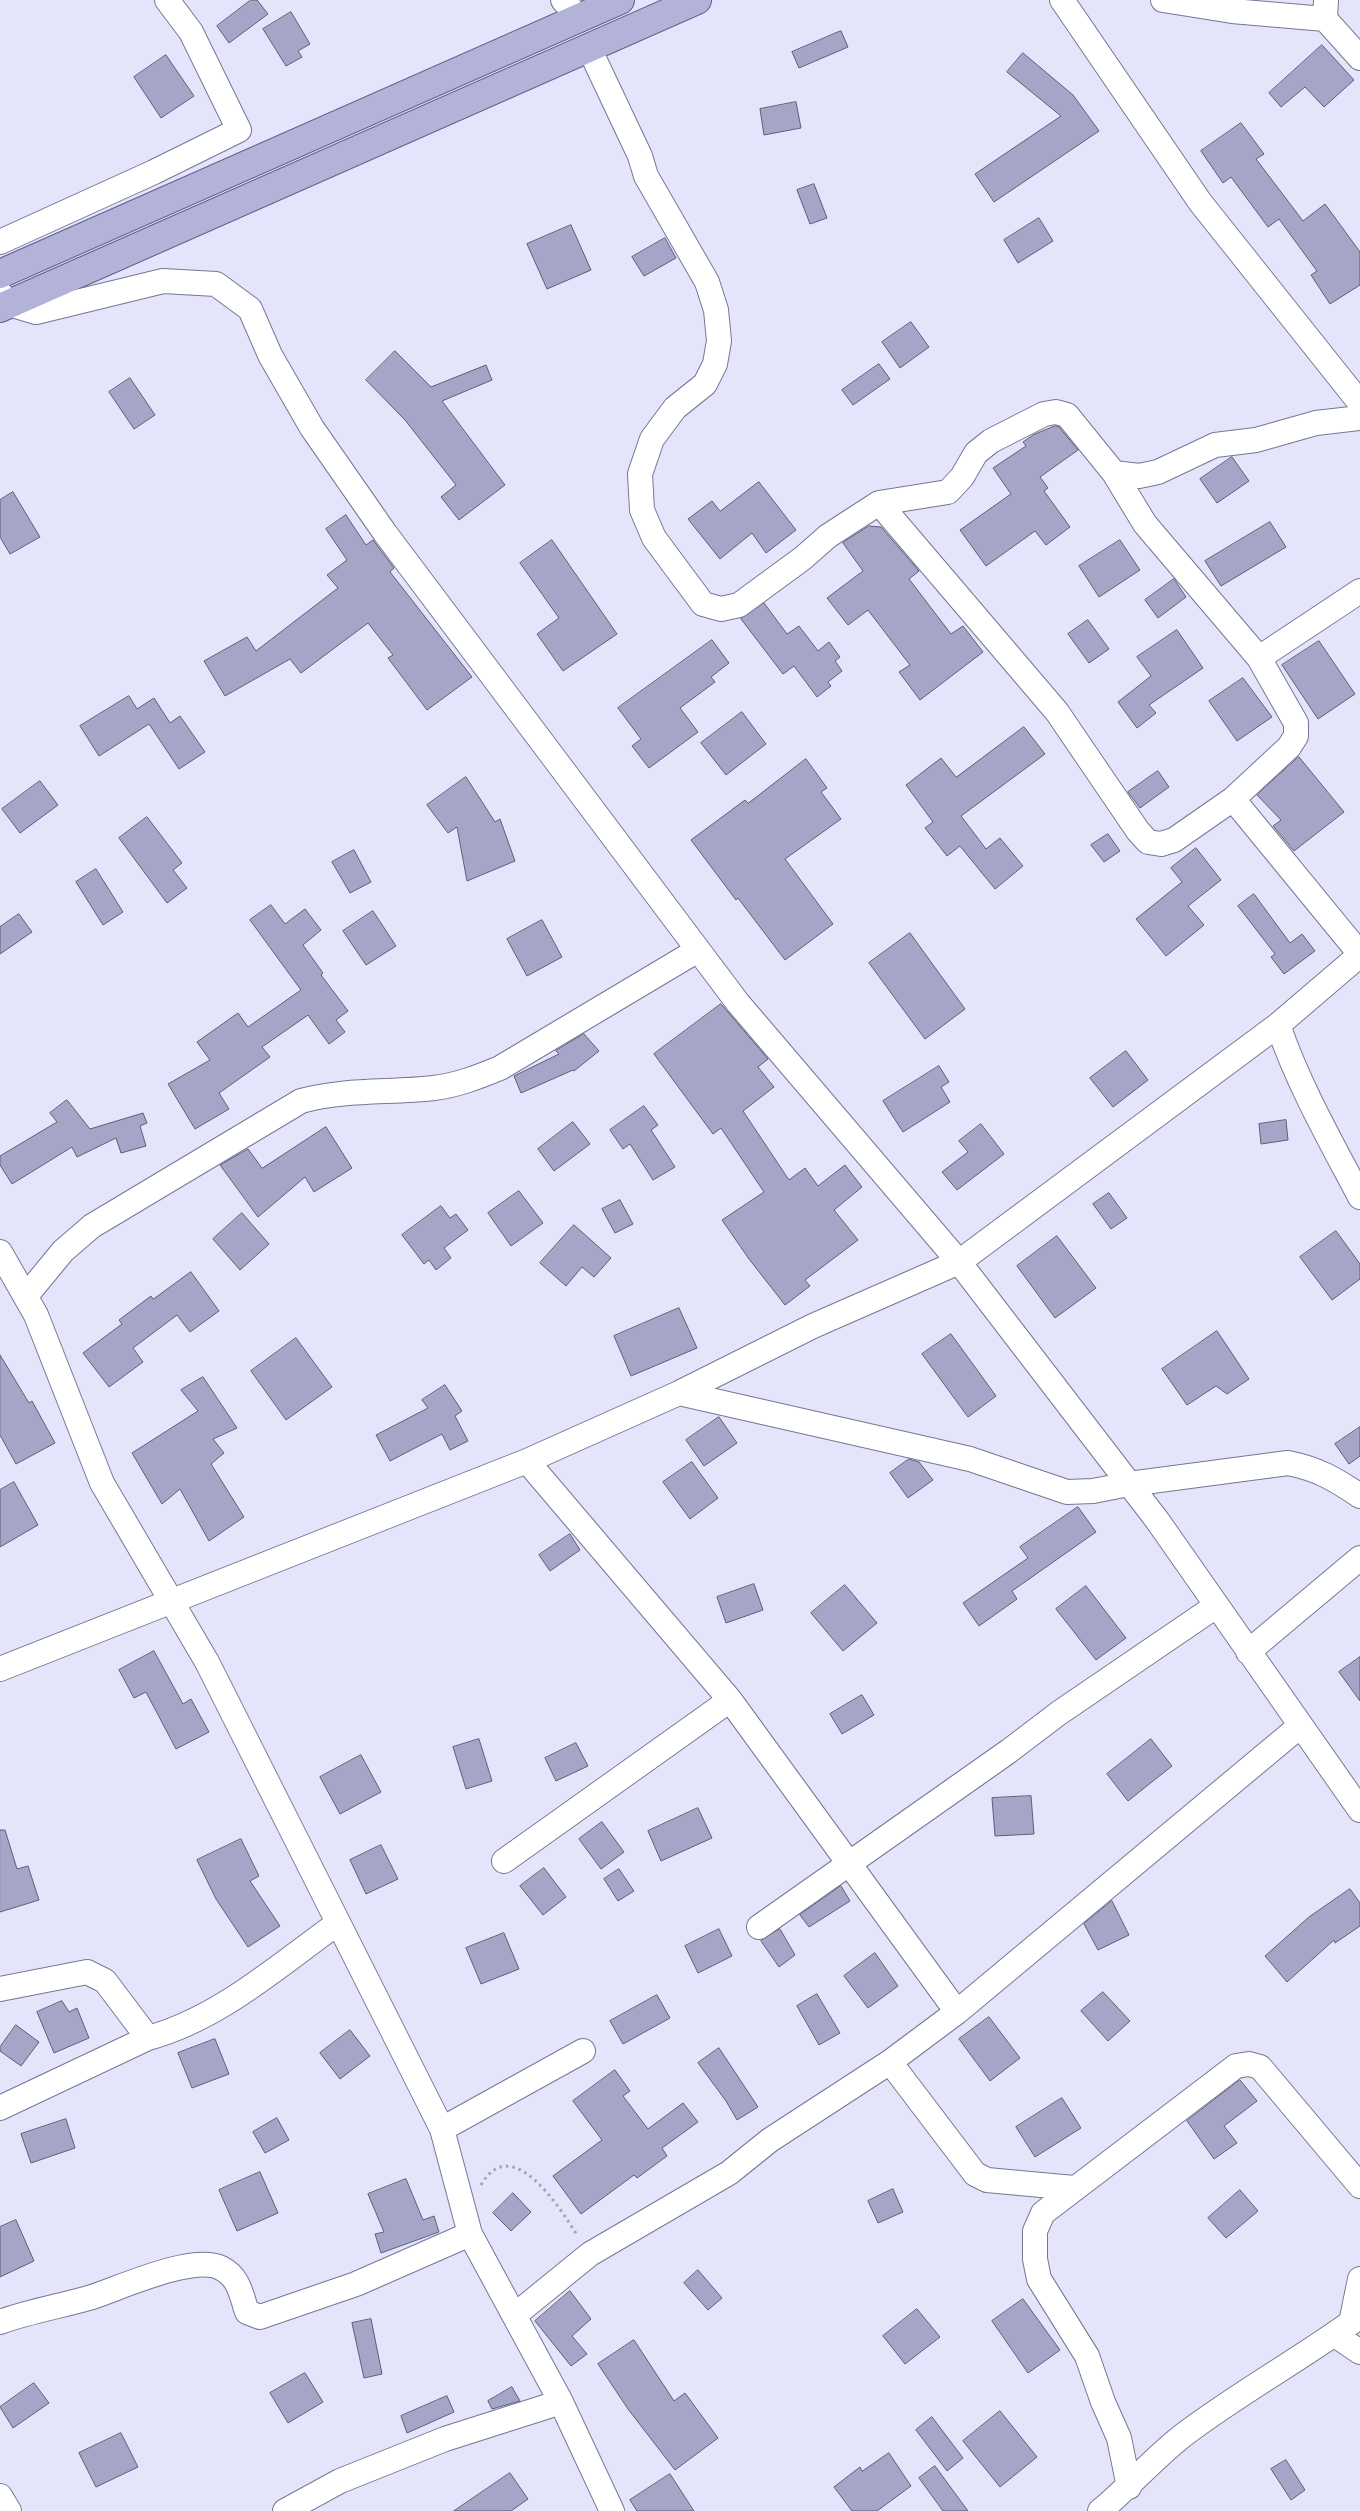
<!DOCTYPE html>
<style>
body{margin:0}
canvas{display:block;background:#e4e5fa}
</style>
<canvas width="1360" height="2511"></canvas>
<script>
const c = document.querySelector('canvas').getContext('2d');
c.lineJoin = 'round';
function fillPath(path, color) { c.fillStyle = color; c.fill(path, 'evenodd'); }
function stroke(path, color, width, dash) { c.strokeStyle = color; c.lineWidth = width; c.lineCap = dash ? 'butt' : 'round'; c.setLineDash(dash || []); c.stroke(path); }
const building = new Path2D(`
 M251,0H257L268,14L229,43L217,26Z
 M291,12L310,44L298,51L302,57L286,66L263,29Z
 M841,31L848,47L799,68L792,52Z
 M1322,45L1354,80L1324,107L1305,87L1281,107L1269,93Z
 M1023,53L1073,95L1099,131L994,202L975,174L1061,116L1007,72Z
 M166,55L194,96L161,118L134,77Z
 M796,102L801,128L764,135L760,109Z
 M1241,123L1264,154L1256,159L1303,221L1325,204L1360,252V285L1330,304L1311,275L1317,271L1279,219L1268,227L1231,177L1223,183L1201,151Z
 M814,184L827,218L810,224L797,190Z
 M1039,218L1053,241L1018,263L1004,240Z
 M571,225L591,270L547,289L527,244Z
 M665,238L676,258L644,276L632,257Z
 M911,322L929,347L900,368L882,342Z
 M395,351L431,387L486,365L492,380L442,401L505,485L459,520L441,497L456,485L405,420L366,380Z
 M879,364L890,379L853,405L842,390Z
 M130,378L155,415L134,429L109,392Z
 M1055,426L1059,427L1078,450L1040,477L1048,488L1044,491L1070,527L1046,545L1035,531L986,566L960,530L1011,494L993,468L1026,446L1023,442L1033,435Z
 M1232,457L1249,481L1217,503L1200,479Z
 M759,482L796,530L766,553L752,533L720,559L688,519L712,501L720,511Z
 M13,492L40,537L10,554L0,537V500Z
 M346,515L366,545L373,540L394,568L390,572L472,677L427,710L388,658L393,655L368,623L301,673L290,659L225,696L204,661L247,637L256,651L338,588L327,575L347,560L326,529Z
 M1270,522L1286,547L1221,586L1205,561Z
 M869,526L881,527L919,571L909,579L951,634L963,626L983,652L920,700L899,672L910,665L868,610L848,625L827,598L863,571L843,543Z
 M552,540L617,634L563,671L537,634L559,618L520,563Z
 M1120,540L1140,570L1099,597L1079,566Z
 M1174,579L1186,597L1158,618L1145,600Z
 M764,603L787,634L799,626L818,651L829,642L840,657L835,661L842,671L828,682L831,686L817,697L794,666L783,674L741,619Z
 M1088,620L1109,649L1089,663L1068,634Z
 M1177,630L1203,668L1149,705L1156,713L1137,728L1118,702L1151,676L1137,657Z
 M712,640L729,663L711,677L715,682L680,708L698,732L649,768L632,746L641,739L618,708Z
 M1319,641L1355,694L1318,719L1282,665Z
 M1243,678L1272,717L1237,741L1209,701Z
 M129,696L137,709L154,698L170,723L180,716L205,752L179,769L149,724L99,756L80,726Z
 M742,712L766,744L726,775L701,743Z
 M1024,727L1045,754L961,816L986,849L1000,838L1023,866L995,889L960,846L947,856L925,828L933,822L906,785L941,758L956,777Z
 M1299,757L1344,812L1294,851L1273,826L1281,820L1257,795Z
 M806,759L827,788L821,792L841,819L785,859L833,924L785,960L738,898L736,900L691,840L745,800L748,803Z
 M1158,771L1169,787L1140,808L1128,792Z
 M466,777L495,822L500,819L515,861L467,881L457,827L448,833L427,805Z
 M40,781L58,805L20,833L2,809Z
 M147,817L182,863L173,870L187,888L167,903L119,838Z
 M1108,834L1120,851L1104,862L1091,845Z
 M1196,848L1221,880L1188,906L1204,925L1166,956L1136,919L1182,882L1171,868Z
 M354,850L371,882L350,893L332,862Z
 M96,869L123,912L103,925L76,882Z
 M1254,894L1290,943L1302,934L1315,951L1284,974L1271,957L1275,954L1238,906Z
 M271,905L285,924L305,909L321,930L303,945L323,973L321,975L348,1011L336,1020L345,1032L329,1044L308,1015L262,1047L270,1057L219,1093L229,1109L195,1129L168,1084L210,1060L197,1042L238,1013L248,1027L301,990L250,920Z
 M373,911L396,946L366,965L343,931Z
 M19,914L32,932L0,954V927Z
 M542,920L562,957L527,976L507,939Z
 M910,933L965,1009L925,1039L869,963Z
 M721,1004L768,1059L758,1067L774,1087L743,1111L789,1180L805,1168L818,1186L845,1165L862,1187L834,1210L858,1240L805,1280L810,1286L785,1305L749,1259L722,1220L764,1192L721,1128L713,1134L654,1054Z
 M584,1034L599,1051L574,1071L573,1070L521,1093L514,1076L559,1054L556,1051Z
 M1126,1051L1148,1080L1113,1107L1090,1078Z
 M939,1066L949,1082L941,1087L950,1102L903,1132L883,1101Z
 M67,1100L90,1129L143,1113L147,1123L140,1126L146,1146L121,1153L116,1138L77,1157L72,1147L12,1184L0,1165V1156L57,1122L50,1113Z
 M644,1106L658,1125L651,1130L675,1167L653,1180L630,1144L623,1149L610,1130Z
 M1286,1120L1288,1140L1261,1144L1259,1124Z
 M573,1122L590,1144L554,1171L538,1149Z
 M981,1124L1004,1154L957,1190L942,1172L968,1152L959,1141Z
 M326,1127L352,1168L314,1192L305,1177L258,1217L220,1165L248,1149L262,1168Z
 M519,1191L543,1223L511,1246L488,1213Z
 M1109,1193L1127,1218L1111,1229L1093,1204Z
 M620,1200L633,1224L615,1233L602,1209Z
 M441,1206L450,1218L456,1214L468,1230L444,1248L451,1258L436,1270L429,1260L424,1264L402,1235Z
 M242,1213L269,1244L240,1270L213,1239Z
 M574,1225L611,1258L594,1277L582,1267L566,1286L540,1263Z
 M1336,1231L1360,1264V1279L1332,1300L1300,1257Z
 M1057,1236L1096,1288L1055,1318L1017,1266Z
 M191,1272L219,1311L190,1332L177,1315L133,1348L143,1362L109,1387L83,1353L122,1324L119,1320L151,1296L153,1299Z
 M679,1308L697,1348L631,1376L614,1336Z
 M1217,1331L1249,1379L1227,1394L1216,1386L1187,1405L1162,1369Z
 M951,1334L996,1396L968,1417L922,1354Z
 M296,1338L332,1387L286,1420L251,1371Z
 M0,1355L29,1403L32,1401L55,1443L16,1464L0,1435Z
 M203,1377L237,1428L213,1439L224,1453L211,1464L244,1517L209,1541L180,1489L162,1504L132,1453L198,1411L181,1390Z
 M445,1385L462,1411L455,1416L468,1441L450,1450L442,1434L390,1461L376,1435L428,1408L422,1400Z
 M719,1417L737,1443L704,1466L686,1440Z
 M1360,1427V1456L1349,1464L1335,1444Z
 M909,1459L919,1462L933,1480L908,1498L890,1473Z
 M692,1462L718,1498L690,1519L663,1482Z
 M14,1482L38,1525L0,1547V1490Z
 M1078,1507L1096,1532L1012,1591L1017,1599L979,1626L963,1603L1028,1558L1020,1547Z
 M570,1534L580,1550L550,1571L539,1555Z
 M754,1584L763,1610L726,1623L717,1597Z
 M845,1585L877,1623L843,1651L811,1613Z
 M1086,1586L1126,1638L1096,1660L1056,1609Z
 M154,1651L183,1704L191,1699L209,1732L176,1749L146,1692L134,1698L119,1670Z
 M1360,1657V1701L1339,1672Z
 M862,1695L874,1715L842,1734L830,1714Z
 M479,1739L492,1781L466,1789L453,1747Z
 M1151,1739L1172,1766L1128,1801L1107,1774Z
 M576,1743L588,1766L556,1781L545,1758Z
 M361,1755L381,1792L340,1814L320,1777Z
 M1031,1796L1034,1834L995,1836L992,1798Z
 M698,1808L712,1838L661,1861L648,1831Z
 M602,1822L624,1852L601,1869L579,1839Z
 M0,1830H5L17,1869L28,1866L39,1900L0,1912Z
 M241,1839L259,1876L250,1881L280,1926L248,1947L216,1899L197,1860Z
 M381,1845L398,1879L366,1894L350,1860Z
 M544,1868L566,1897L543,1915L520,1886Z
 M619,1869L634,1891L618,1901L604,1879Z
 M841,1886L850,1901L809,1927L800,1915Z
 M1350,1889L1360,1903V1926L1335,1943L1334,1940L1287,1982L1265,1956L1309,1917Z
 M1112,1901L1129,1935L1098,1950L1084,1924Z
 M719,1929L732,1956L698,1973L685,1946Z
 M780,1929L795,1955L779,1967L761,1941Z
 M504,1933L519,1969L481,1984L466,1948Z
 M875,1953L898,1986L868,2008L844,1976Z
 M1103,1992L1130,2021L1108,2041L1081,2011Z
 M817,1994L840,2033L819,2045L797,2006Z
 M657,1995L670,2018L623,2044L610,2021Z
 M62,2001L69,2012L77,2008L89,2038L54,2053L37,2012Z
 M989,2017L1020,2058L990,2081L959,2039Z
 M16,2025L39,2042L21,2066L0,2051V2047Z
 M350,2030L370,2056L340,2079L320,2053Z
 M215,2039L229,2074L192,2088L178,2053Z
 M719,2048L758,2107L737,2120L726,2101L698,2063Z
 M615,2070L630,2091L623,2096L648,2129L683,2103L698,2122L662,2148L667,2156L637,2178L634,2175L581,2214L553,2176L602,2140L573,2101Z
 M1240,2080L1257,2101L1224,2126L1237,2143L1214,2159L1187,2121Z
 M1062,2098L1081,2128L1035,2157L1016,2127Z
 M277,2118L289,2140L265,2153L253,2132Z
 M66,2119L75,2148L31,2163L21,2134Z
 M260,2172L278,2213L237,2231L219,2190Z
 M406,2179L423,2220L434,2216L439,2232L381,2253L375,2234L384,2232L368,2194Z
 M893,2189L903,2212L878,2223L868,2201Z
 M1240,2190L1258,2211L1226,2238L1208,2218Z
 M513,2193L531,2212L511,2231L493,2213Z
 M16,2220L34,2261L0,2277V2227Z
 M698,2270L722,2298L708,2310L684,2283Z
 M570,2291L591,2319L572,2336L587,2354L571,2366L535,2321Z
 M1023,2299L1060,2350L1028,2373L992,2321Z
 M917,2309L940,2337L905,2364L883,2336Z
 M371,2319L382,2374L364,2378L352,2323Z
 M634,2340L674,2401L685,2393L718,2438L675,2470L628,2409L598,2364Z
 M305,2373L323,2402L288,2423L270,2393Z
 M34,2383L49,2403L13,2428L0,2407Z
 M512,2387L520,2401L492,2409L488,2401Z
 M447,2396L454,2412L407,2433L401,2416Z
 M1000,2411L1037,2457L1000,2487L963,2441Z
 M932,2417L963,2458L947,2471L916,2430Z
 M121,2433L138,2467L96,2487L79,2453Z
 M889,2453L911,2486L877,2511H852L834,2487L860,2467L862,2471Z
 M1286,2460L1305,2490L1291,2500L1271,2469Z
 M935,2466L968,2511H943L919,2478Z
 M510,2473L528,2499L511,2511H454Z
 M670,2474L694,2511H637L630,2500Z`);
fillPath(building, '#a5a6c7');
stroke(building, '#5d5e7b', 1);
const minor = new Path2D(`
 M563,0L579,18
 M1062,0L1200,202L1360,403
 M1163,0L1232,11L1325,19
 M1326,0L1325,19L1360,58
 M589,48L640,156L646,176L707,282L716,310L719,341L715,364L705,384L675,408L652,439L640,474L642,510L654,538L703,604L721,609L739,605L803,558L828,536L879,503L948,492L962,477L976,453L991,441L1044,414L1056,412L1067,415L1114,473L1145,524L1259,658L1296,723V736L1289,747L1233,799L1174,840L1161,844L1148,842L1138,831L1057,712L879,503
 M0,242L154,172L239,130L191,32L167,0
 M0,293L9,304L36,312L163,281L216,284L250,309L270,355L312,428L385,533L738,1003L959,1262L1157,1520L1360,1810
 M1114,473L1139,476L1158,472L1215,445L1256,440L1316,423L1360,418
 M1259,658L1360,591
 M1233,799L1360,954
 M1278,1025C1299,1086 1330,1140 1360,1197
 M0,1252L36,1315L102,1483L207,1662L442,2129L470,2234L561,2402L612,2511
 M26,1296L63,1251L92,1226L301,1101C344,1089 389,1093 434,1088C458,1085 478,1077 500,1068L698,950
 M679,1393L970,1459L1067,1492L1093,1491L1129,1484L1288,1463C1318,1469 1335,1479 1360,1496
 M527,1461L730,1700L957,2012
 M1248,1652L1360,1558
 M0,1669L527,1461L679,1393L813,1326L959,1262L1278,1025L1360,955
 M504,1861L730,1700
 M759,1927L1009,1751L1059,1713L1216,1606
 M0,1989L87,1972L105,1981L148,2038C219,2019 279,1965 338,1923
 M890,2062L975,2174L987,2180L1074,2188
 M0,2108L148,2038
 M442,2129L583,2051
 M515,2315L590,2254L729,2173L770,2140L890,2062L957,2012L1300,1726
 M0,2322C30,2311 62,2306 92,2297C120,2288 193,2254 221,2268C239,2277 241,2294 247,2312L260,2317L356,2284L470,2234
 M1351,2323L1360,2279
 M1335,2335L1360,2352
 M1129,2487L1119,2438L1103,2402L1087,2356L1039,2279L1035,2259V2231L1043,2213L1236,2066L1249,2064L1260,2067L1360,2186
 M0,2496L9,2511
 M285,2511L340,2481L445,2439L561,2402
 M1100,2511C1128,2488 1152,2460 1181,2437C1238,2393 1302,2359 1360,2316`);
const major = new Path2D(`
 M0,274L620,0
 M0,308L697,0`);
stroke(minor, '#767796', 26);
stroke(major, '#61608e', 30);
stroke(new Path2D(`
 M481,2185C512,2131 560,2208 577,2235`), '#a2a3b5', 3, [2.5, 4]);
stroke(minor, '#fff', 24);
stroke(major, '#b3b2d8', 28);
</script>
